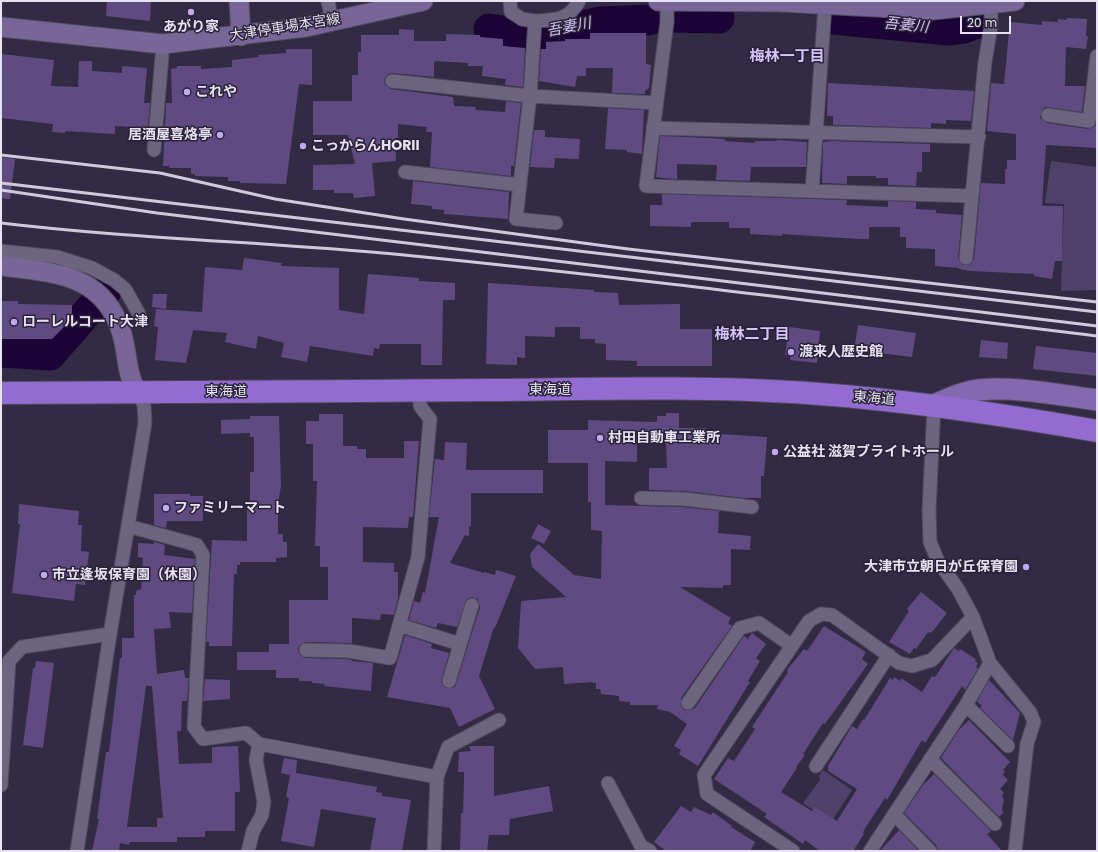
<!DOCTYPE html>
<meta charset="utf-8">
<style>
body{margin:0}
#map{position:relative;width:1098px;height:852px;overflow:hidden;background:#332b43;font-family:Poppins,sans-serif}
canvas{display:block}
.frame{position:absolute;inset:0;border:2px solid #e8e3f3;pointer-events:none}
.scale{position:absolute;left:960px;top:16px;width:51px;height:18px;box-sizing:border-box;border:2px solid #e8e3f3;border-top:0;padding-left:5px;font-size:12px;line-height:14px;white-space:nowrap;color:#e8e3f3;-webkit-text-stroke:3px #292138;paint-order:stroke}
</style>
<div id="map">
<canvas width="1098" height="852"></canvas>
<div class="frame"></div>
<div class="scale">20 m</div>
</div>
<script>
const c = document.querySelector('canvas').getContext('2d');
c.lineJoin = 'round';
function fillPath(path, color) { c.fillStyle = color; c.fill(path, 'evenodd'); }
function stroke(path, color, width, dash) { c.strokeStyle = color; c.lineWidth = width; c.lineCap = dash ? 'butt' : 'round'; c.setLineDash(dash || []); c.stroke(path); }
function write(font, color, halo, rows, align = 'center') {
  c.font = font + ' Poppins,"Noto Sans JP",sans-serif'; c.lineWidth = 3; c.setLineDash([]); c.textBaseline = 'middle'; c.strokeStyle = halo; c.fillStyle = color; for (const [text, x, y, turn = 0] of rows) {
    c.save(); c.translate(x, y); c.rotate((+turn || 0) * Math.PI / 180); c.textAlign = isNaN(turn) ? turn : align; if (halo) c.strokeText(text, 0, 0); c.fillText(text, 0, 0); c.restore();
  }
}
fillPath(new Path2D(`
 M1051,161L1097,167V290L1061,291L1064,204L1045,203Z
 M823,770L852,790L831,822L803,803L820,780L819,776Z`), '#4f426a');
stroke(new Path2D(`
 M673,17L719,18
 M833,19L948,30L964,28L978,23
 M489,29L526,34H546L601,22L649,20
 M1,352L50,355L106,291`), '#1c0436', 31);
fillPath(new Path2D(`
 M107,1H151L150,21L106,16Z
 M1067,18L1087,19L1086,36H1088L1086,49L1066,47L1065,86H1085L1082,112L1045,107L1042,110L1040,118L1047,123L1088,129L1095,126L1097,121V148L1046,145L1042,206H1063L1062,261H1055L1052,279L1034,276V274L970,271L959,269V268L935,266V249L906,248V237H900V227H869V239H859L782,234V236L750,234V228H729V222H693L691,223V227L650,226V205H662V194L847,200L846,205L888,207V201L916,202V209L936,210V213L962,215L958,258L962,265H970L974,259L981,183L1005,184V169H1007V160H1016V134L987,131L991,83L1004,84L1010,22L1042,25V21L1058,22V19L1067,20Z
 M399,29L414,30V41H446V34L480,35V37L503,39V46L525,48L523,87L505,85L506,79L482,76L483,66H468V63L435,61L434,63V77L392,73L388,74L384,80L385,85L391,89L453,97L454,106L476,107L475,110L505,112L506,101L521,103L514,166H511V176L430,167L432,132H426L427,127L398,124V138H395L396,161L372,163L375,196L354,198L353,193H334V190H313V165L355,164L348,135H313V101H352V75H358V52H361V35H399Z
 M590,33H646V64L651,65L649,88L645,91V94L612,93L613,68H586V76H577L575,87L539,81L541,49H546V42L565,41V39H590Z
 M286,49H312V85L299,84L286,184L240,183V181H228V177L195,176V174H191V168H169L170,166H163L166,103H172L171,69L177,68V66H201V69L232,67V60L259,57L258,55L286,53Z
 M1,54L54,60L51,86L78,87L79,61H92V71L122,73V66L147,68L144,103H150L148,128L115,126V134L65,131V133L52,132L53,124L1,118Z
 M828,83L974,91L971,121L946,120V124L931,123V128L833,125V116H827Z
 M608,108L644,110L642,154L627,152V150L605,149Z
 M534,130H545V137L580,139L579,159L555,158L554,168L530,167Z
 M660,136L709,138L725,139V141L755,143V141H777V140L807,142L806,167H751L750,181L716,180L717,165L677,164V179L662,178L656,177Z
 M831,141L930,144V152H922V172H917L916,186L888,185V178H876V176H847V184L822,183L823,142Z
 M1,157L15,159L10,199L1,198Z
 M413,181L509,192L508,219L444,214V210L432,209V206L411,204Z
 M244,258L282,263L281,266L339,268V310L364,314L368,274L419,278V281L455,283V300H443L442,365H421V344H380L379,349L374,348L373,356L310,346L307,362L281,357L284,343L258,336L256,349L225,342L227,333L193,330L186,363L155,360L158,327L154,326L156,309L202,312L205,267L242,270Z
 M488,283L594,290V292L618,293L619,305L680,304V329H712V366H637V361L606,360V344L595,343V339H580V327H555V337L525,336V358L517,357V365L486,364Z
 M153,294H167L166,309L152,307Z
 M1,301H18V304L72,305V319L52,339H1Z
 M858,325L916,333L912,357L854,350Z
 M789,327L820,331L817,363L790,360V355H785Z
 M981,340L1008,343L1007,359L979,357Z
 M1036,346L1097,353V376L1033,369Z
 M666,413H679V428H706V430H719V434L767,437L764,476H761V498H743L684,491L649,490V468H667L666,438H637V462L605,461V505L683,507L719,511L718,533L751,536L750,550L731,549V585H723V588L680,587L731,618L728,623L732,626L681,698V706L684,710H691L695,708L744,636L748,639L752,633L766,644L756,658L760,661L748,681L750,682L698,766L679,754L681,750L674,746L687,724L670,712L657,709L658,705H630V702L619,701V696L601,694L600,689H596V683H593V682L564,684L563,667L535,669L518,648L521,601L566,597L532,567L530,554L538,544L574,575L601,579L602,531L591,530V502H588V463H548V430H588V420L654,422L657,421V416H666Z
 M319,414H343V446H357V449H366V458H404V441H419L413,517H409L408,528L363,527V562L394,563V572H398V598L394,615L381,614L380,620L352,618V643L306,642L299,646L298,649L299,654L305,658L348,659L352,660V661L373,663L371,691L324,686L325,684L312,683V681H299V678H276V670H237V652H269V644H289V600H328V567H320V546H315L317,481H313V444H306V421H319Z
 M250,416H279L281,485L278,505V534H283V542H287V557L276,558V562H240V565H237V574H234L232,646H209V642H206L212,540L247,541V509H250V472H254V437H250V433L221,434V420L250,419Z
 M445,442L467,443L466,470H543V493H471V526H469V536L465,535L450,563L484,573V572L495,575L496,570L516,576L495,628L494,627L479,676L495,709L459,727L450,708L387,697L405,635L432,644L431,648L449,653L441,682L446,688L455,687L480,607L478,599L471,597L467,599L457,627L438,623L436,628L409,620L414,601L420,603L423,592L425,593L439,517H429L435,459L444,460Z
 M154,494H190V496H203V521H167L166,528L154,525Z
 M19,504L79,511L78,525H82L81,551L89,552L85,585L76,584L74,601L12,593L20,524H18Z
 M538,524L551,531L544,544L531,538Z
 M154,542L165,545L164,555L195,559L192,613L169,612L171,628L154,629L157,674L184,670L185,678H189L187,701H182L181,731H177L179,764L212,763V747L238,746L240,792H235V831H205V837H177V842H130L129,845L120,843L119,851H92L99,819H97L106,752H109L120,658H122V638H134V595H136V591L141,589L143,558L138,557V543L154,544ZM146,686H152L163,818H157V827H127Z
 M921,592L947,613L933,631L930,633L928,632L916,649L914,648L910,654L889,642L909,611L907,609Z
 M824,626L866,652L862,659L868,664L825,724L823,723L803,754L805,755L796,767L797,768L781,792L812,811L815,807L837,821L857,789L828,771V766L852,726L857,729L863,719L864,720L890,678L893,680L894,677L900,681L901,678L922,692L932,676L935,677L954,648L959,651L960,649L976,659L975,661L978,663L976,667L978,669L965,690L962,686L925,743L922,740L887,800L885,798L864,830L863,833L864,834L853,851H820L805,840L803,844L764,817L767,814L714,779L728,758L734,761L755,729L752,727L788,672L787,670L804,649L807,651Z
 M36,661L54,663L43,748L23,745L33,668H35Z
 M205,679L230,680V699L203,701Z
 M989,680L1020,713L1013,740L980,708L982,706L977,701Z
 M969,720L1010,762L1003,770L1005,771L1003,775L1008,780L1000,789L1004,793L1002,796L1004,800L1002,808L1003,813L999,817L941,758L958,731Z
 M469,746H494V796L549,786L553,811L510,819L509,835H489L487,851H460L461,813H463L464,781V772H458L459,752L471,751Z
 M284,758L297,760L296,773L377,787L376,792L382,793V796L411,800L402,851H370L376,818L321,809L314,847L281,841L289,798L286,797L290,775L281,773Z
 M934,774L991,831L987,834L1002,851H938L936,845L904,813L923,785Z
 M681,806L691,812L694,807L711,815L713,812L732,826L731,827L755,842L750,851H666L654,842Z
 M899,830L919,851H880Z`), '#5f4b82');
const street = new Path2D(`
 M328,1L332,22
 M510,1L511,12L522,19L535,21
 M667,1V22L646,186L971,196
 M392,81L530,96L656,103
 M1048,115L1089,121L1097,56
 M653,128L979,137
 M154,150L163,44
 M405,172L520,185
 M812,191L825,5
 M556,223L516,219L530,96L535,21C555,20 569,20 579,1
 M1,251L57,257L92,268L114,280L125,289L139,314
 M966,258L985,62L991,26V4
 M641,498L684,499L752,507
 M128,526L197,545L203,555L194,727L203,739L246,733L259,744L256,760L264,802L262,815L253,831L248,851
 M399,625L460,644
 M306,650L349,651L390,658L418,557L430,419L420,406V391
 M990,663L1030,712L1034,722L1027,744L1015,851
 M449,681L472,605
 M688,703L740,628L759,623L792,646
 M966,705L1008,746
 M259,744L437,777L434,851
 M930,759L995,824
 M816,766L889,655
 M437,777L448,747L499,720
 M608,783L641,846L650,851
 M1,785L9,661L22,647L110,634
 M894,814L930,851
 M77,851L110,634L145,423L144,405L137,392
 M793,851L707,794L704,775L809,621L821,614L832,615L899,663L912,666L932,660L973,617
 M870,851L966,705L990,663L973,617L958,589L938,561L930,542L929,511L934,405`);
const secondary = new Path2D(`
 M239,1L241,36
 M658,1L780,2L933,10L1015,1
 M1,27L163,44L306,27L423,1
 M1,266C54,273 104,273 122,334C128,355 126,373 137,392`);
const primary = new Path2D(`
 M934,405C948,399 962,392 978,390C1017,386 1058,395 1097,400`);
const highway = new Path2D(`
 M1,393C163,393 325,391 487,390C593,389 701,386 807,393C905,400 1001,414 1097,431`);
stroke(street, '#50495e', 15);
stroke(secondary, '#50495e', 21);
stroke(primary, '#50495e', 23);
stroke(highway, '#50495e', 24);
stroke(street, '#6d647f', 13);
stroke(secondary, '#786698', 19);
stroke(primary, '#8469b1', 21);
stroke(highway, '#936cd2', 22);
stroke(new Path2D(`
 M1,155L160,173L275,199L404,219L628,249L1097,302
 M1,183L1097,312
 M1,190L157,213L1097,326
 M1,223C135,239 270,242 404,255C636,278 866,308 1097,336`), '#d0cbdc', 3);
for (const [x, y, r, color] of [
 [191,12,4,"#c1a8f3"],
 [187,92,4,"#c1a8f3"],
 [220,135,4,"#c1a8f3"],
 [303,146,4,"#c1a8f3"],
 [14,322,4,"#c1a8f3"],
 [791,352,4,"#c1a8f3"],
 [600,438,4,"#c1a8f3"],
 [775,452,4,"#c1a8f3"],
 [166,508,4,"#c1a8f3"],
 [1026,567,4,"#c1a8f3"],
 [44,575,4,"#c1a8f3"]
]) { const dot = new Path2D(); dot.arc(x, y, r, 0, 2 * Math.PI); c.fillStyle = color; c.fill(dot); stroke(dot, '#292138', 1.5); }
write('bold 14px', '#e8e3f3', '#292138', [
 ["あがり家",191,27,"center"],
 ["これや",195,92],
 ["居酒屋喜烙亭",212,135,"right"],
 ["こっからんHORII",311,146],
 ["ローレルコート大津",22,322],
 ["渡来人歴史館",799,352],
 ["村田自動車工業所",608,438],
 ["公益社 滋賀ブライトホール",783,452],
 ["ファミリーマート",174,508],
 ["大津市立朝日が丘保育園",1018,567,"right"],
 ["市立逢坂保育園（休園）",52,575]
], 'left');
write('14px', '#e8e3f3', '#292138', [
 ["大津停車場本宮線",285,28,-9],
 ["東海道",550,390],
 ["東海道",226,392],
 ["東海道",874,399,5]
]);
write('italic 15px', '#d0c0f3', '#292138', [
 ["吾妻川",906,26,6],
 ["吾妻川",569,28,-11]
]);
write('bold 15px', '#d5c3fc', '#292138', [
 ["梅林一丁目",787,57],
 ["梅林二丁目",752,335]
]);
</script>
